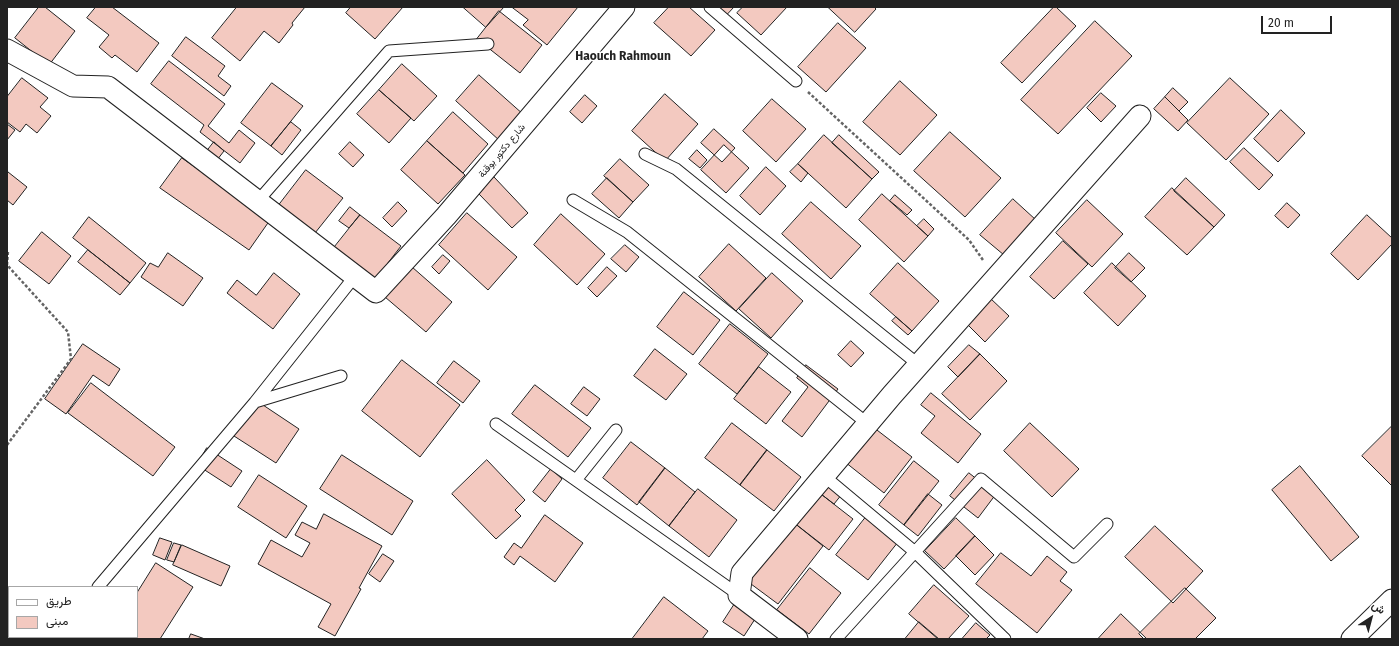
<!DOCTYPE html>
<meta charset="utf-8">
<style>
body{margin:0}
#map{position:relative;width:1399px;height:646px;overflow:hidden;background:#fff;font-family:"Fira Sans",Vazirmatn,sans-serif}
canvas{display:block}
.frame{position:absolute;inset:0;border:8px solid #222;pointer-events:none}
.legend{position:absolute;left:8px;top:586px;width:130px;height:52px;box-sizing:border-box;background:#fff;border:1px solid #a7a7a7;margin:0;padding:5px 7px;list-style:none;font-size:12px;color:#222}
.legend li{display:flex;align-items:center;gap:8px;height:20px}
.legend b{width:20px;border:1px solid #a7a7a7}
.north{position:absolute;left:1351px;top:598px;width:40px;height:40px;-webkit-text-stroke:3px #fff;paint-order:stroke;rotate:36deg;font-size:11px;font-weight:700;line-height:16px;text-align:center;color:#222}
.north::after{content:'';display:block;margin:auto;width:14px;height:18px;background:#222;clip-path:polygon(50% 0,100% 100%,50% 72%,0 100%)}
.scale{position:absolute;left:1261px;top:16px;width:71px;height:18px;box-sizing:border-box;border:2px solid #222;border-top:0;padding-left:5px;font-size:12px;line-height:14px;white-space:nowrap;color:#222;-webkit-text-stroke:3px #fff;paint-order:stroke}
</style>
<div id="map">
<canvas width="1399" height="646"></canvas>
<div class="frame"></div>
<ul class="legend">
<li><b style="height:5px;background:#fff"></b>طريق</li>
<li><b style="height:11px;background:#f3c9c0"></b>مبنى</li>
</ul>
<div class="north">ش</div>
<div class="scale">20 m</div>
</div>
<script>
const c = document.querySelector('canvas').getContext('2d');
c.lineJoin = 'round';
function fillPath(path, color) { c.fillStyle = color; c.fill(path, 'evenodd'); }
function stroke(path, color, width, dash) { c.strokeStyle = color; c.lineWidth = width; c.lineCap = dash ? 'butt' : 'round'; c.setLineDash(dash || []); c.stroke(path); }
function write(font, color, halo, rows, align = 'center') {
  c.font = font + ' "Fira Sans",Vazirmatn,sans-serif'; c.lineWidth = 3; c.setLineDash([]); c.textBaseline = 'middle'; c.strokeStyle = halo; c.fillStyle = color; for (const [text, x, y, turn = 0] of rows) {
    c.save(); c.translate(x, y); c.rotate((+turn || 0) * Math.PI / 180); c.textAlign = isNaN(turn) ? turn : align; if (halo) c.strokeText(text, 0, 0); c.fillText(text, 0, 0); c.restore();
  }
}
const building = new Path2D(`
 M39,7H45L75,31L49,65L15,38Z
 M96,7H112L159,43L137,72L115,55L112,58L99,47L109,35L87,18Z
 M237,7H305L292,23L293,25L279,43L264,31L240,61L212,38Z
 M351,7H403L375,39L346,13Z
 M463,7H504L486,27Z
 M512,7H578L547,45L523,25L528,20Z
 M669,7H689L715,30L691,56L654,23Z
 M704,7H734L720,22Z
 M743,7H787L761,35L737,13Z
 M828,7H874L876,9L855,32Z
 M1054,7H1056L1076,26L1022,83L1001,63Z
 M499,11L542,45L520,73L477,39Z
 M1095,21L1132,56L1058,134L1021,100Z
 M838,23L866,48L826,92L798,67Z
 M186,37L225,66L218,76L231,86L224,96L172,56Z
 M169,61L225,104L208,126L229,143L239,130L255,143L240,163L200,132L204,125L151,84Z
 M402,64L437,96L414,121L379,90Z
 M479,75L524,115L500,141L456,101Z
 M22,78L48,98L40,107L51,116L37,133L26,124L20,132L7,122V97Z
 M1230,78L1269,114L1226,160L1187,123Z
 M900,81L937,115L900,155L863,122Z
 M272,83L303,106L271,146L241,123Z
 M1173,88L1188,102L1179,111L1165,97Z
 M379,90L411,118L389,143L357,114Z
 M1101,93L1116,106L1101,122L1087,108Z
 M665,94L698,124L665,161L632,131Z
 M585,95L597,106L582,123L570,112Z
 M1165,97L1188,120L1178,131L1154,109Z
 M772,99L806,129L776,162L743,131Z
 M1281,110L1305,133L1278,162L1254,139Z
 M453,112L488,144L463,173L427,141Z
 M291,122L301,130L282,155L271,146Z
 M7,124L15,130L7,140Z
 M714,129L735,148L722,162L701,143Z
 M950,132L1001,178L965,217L914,171Z
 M824,135L872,179L846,208L798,164Z
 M839,135L879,172L872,179L832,143Z
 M427,141L465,175L438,204L401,170Z
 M214,142L224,151L217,160L207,151Z
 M350,142L364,155L353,167L339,154Z
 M724,145L749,168L726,193L701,170Z
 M1244,148L1273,175L1259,190L1230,162Z
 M697,150L707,160L700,168L689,159Z
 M182,158L270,220L249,250L160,188Z
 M620,159L649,185L633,202L604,176Z
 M798,164L808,173L801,182L790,172Z
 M766,167L786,186L760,215L740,196Z
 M306,170L343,198L315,233L279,205Z
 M8,172L27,187L13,205L7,200V174Z
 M494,177L528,213L512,228L478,193Z
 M607,178L633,202L619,218L592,194Z
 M1186,178L1225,215L1214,227L1174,191Z
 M1172,188L1214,227L1187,255L1145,217Z
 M882,194L928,236L904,262L859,220Z
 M895,195L912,210L907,215L890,201Z
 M1013,199L1036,220L1004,255L980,235Z
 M1087,200L1123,234L1092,267L1056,233Z
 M398,202L407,211L392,227L383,218Z
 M811,202L861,246L831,279L782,234Z
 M1287,203L1300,215L1288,228L1275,216Z
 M350,207L360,215L349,228L339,221Z
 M467,213L517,257L488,290L439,245Z
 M561,214L605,254L577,285L534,245Z
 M360,215L401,246L374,281L333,249Z
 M1367,215L1392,238V244L1358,280L1331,254Z
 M89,217L146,263L130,283L73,238Z
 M924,219L934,229L928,236L917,226Z
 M42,232L71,256L49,284L19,261Z
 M1063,241L1088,264L1054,299L1030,277Z
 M729,244L766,278L736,311L699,277Z
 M625,245L639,257L626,272L611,259Z
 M88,250L130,283L120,295L78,262Z
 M168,253L203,278L183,306L141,277L150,263L158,267Z
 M1129,253L1145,268L1131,282L1115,268Z
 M443,255L450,261L439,274L432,267Z
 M898,263L939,301L912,331L870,294Z
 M1112,263L1146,296L1118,326L1084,293Z
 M412,267L452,302L426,332L385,297Z
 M607,267L617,276L597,297L588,288Z
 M274,273L300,294L273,329L227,293L237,280L256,295Z
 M772,273L803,301L771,338L739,309Z
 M684,292L720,320L693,355L657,327Z
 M990,298L1009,316L985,342L966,323Z
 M896,317L912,331L908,335L892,321Z
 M730,324L768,354L737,394L699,364Z
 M851,341L864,353L851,367L838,355Z
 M83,344L120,369L109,386L93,375L66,414L45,399Z
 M969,345L980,354L958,377L948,367Z
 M655,349L687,374L666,400L634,376Z
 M980,354L1007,381L970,420L942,394Z
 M402,360L460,405L420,457L362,411Z
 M454,361L480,381L463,403L437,383Z
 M806,365L838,389L802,437L782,421L808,387L797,378Z
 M759,367L791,392L766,424L734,399Z
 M91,383L175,447L153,476L68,413Z
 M535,385L591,428L568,457L512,414Z
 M584,387L600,399L587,416L571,404Z
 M931,393L981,434L958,463L921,433L935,416L921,405Z
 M257,401L299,429L276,463L234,436Z
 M732,423L767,450L740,485L705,458Z
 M1030,423L1079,469L1052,497L1004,451Z
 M1392,426V486L1362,456Z
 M873,427L912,457L884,493L845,462Z
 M631,442L665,468L637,505L603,478Z
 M207,448L242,471L231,487L197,465Z
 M767,450L801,477L774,511L740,485Z
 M342,455L413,501L392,535L320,489Z
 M487,460L525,500L515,510L521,516L496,539L452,494Z
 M914,461L939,481L904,525L879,505Z
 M1300,466L1359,537L1331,561L1272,490Z
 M665,468L695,492L669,526L639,502Z
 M551,469L562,479L545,502L533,492Z
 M969,473L996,494L978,518L950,496Z
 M259,475L307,506L286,538L238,507Z
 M825,481L842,494L834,504L817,491Z
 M698,489L737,520L709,557L669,526Z
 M817,491L853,519L829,550L793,522Z
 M928,494L942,505L918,536L904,525Z
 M324,514L382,546L359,588L361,589L335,636L318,627L331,604L258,564L271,540L302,557L310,543L295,535L302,522L316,529Z
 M545,515L583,543L555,582L520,556L514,565L504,557L514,543L521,548Z
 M866,517L898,542L868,580L836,555Z
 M956,518L975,536L944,569L925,551Z
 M793,522L823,546L778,604L747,581Z
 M1155,526L1203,571L1173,603L1125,557Z
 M975,536L994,555L975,575L956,556Z
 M160,538L172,542L165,560L153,555Z
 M174,543L181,545L174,562L167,560Z
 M182,545L230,566L221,586L173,565Z
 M1001,553L1031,576L1047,556L1067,572L1060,581L1072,590L1037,633L976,584Z
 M383,554L394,561L380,582L369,574Z
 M156,563L193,587L160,639H135L132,637H137V593Z
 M810,568L841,593L809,634L777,610Z
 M934,585L969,616L948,639H938L909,614Z
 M1185,588L1216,618L1195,639H1144L1139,634Z
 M664,597L708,631L702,639H634L633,638Z
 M734,605L755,619L744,636L723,622Z
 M1121,614L1147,639H1098Z
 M919,622L939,639H905Z
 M976,623L990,635L986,639H962Z
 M191,634L205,639H189Z`);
fillPath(building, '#f3c9c0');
stroke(building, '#222', 1);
const lane = new Path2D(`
 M710,7L796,81
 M645,154L676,169L919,365
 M573,200L627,232L868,424
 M257,202L389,51L488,44
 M255,402L355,276
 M496,424L739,595
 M824,476L915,552L1005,639
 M576,480L616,430
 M98,587L255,402L341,376
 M54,639L56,637
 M836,639L981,479L1074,557L1107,524`);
const street = new Path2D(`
 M7,50L73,86L108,87L376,292L446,216L624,7
 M797,639L739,595L742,573L892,395L1140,116
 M1352,639L1392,600`);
stroke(lane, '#222', 13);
stroke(street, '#222', 23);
stroke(new Path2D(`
 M808,92L969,240L983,260
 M7,445L71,359L68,332L7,265L8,251`), '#646464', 2.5, [3, 2]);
stroke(lane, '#fff', 11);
stroke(street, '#fff', 21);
write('10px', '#222', '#fff', [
 ["شارع دكتور بوقنة",502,151,-50]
]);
write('bold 12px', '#222', '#fff', [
 ["Haouch Rahmoun",623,57]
]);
</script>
